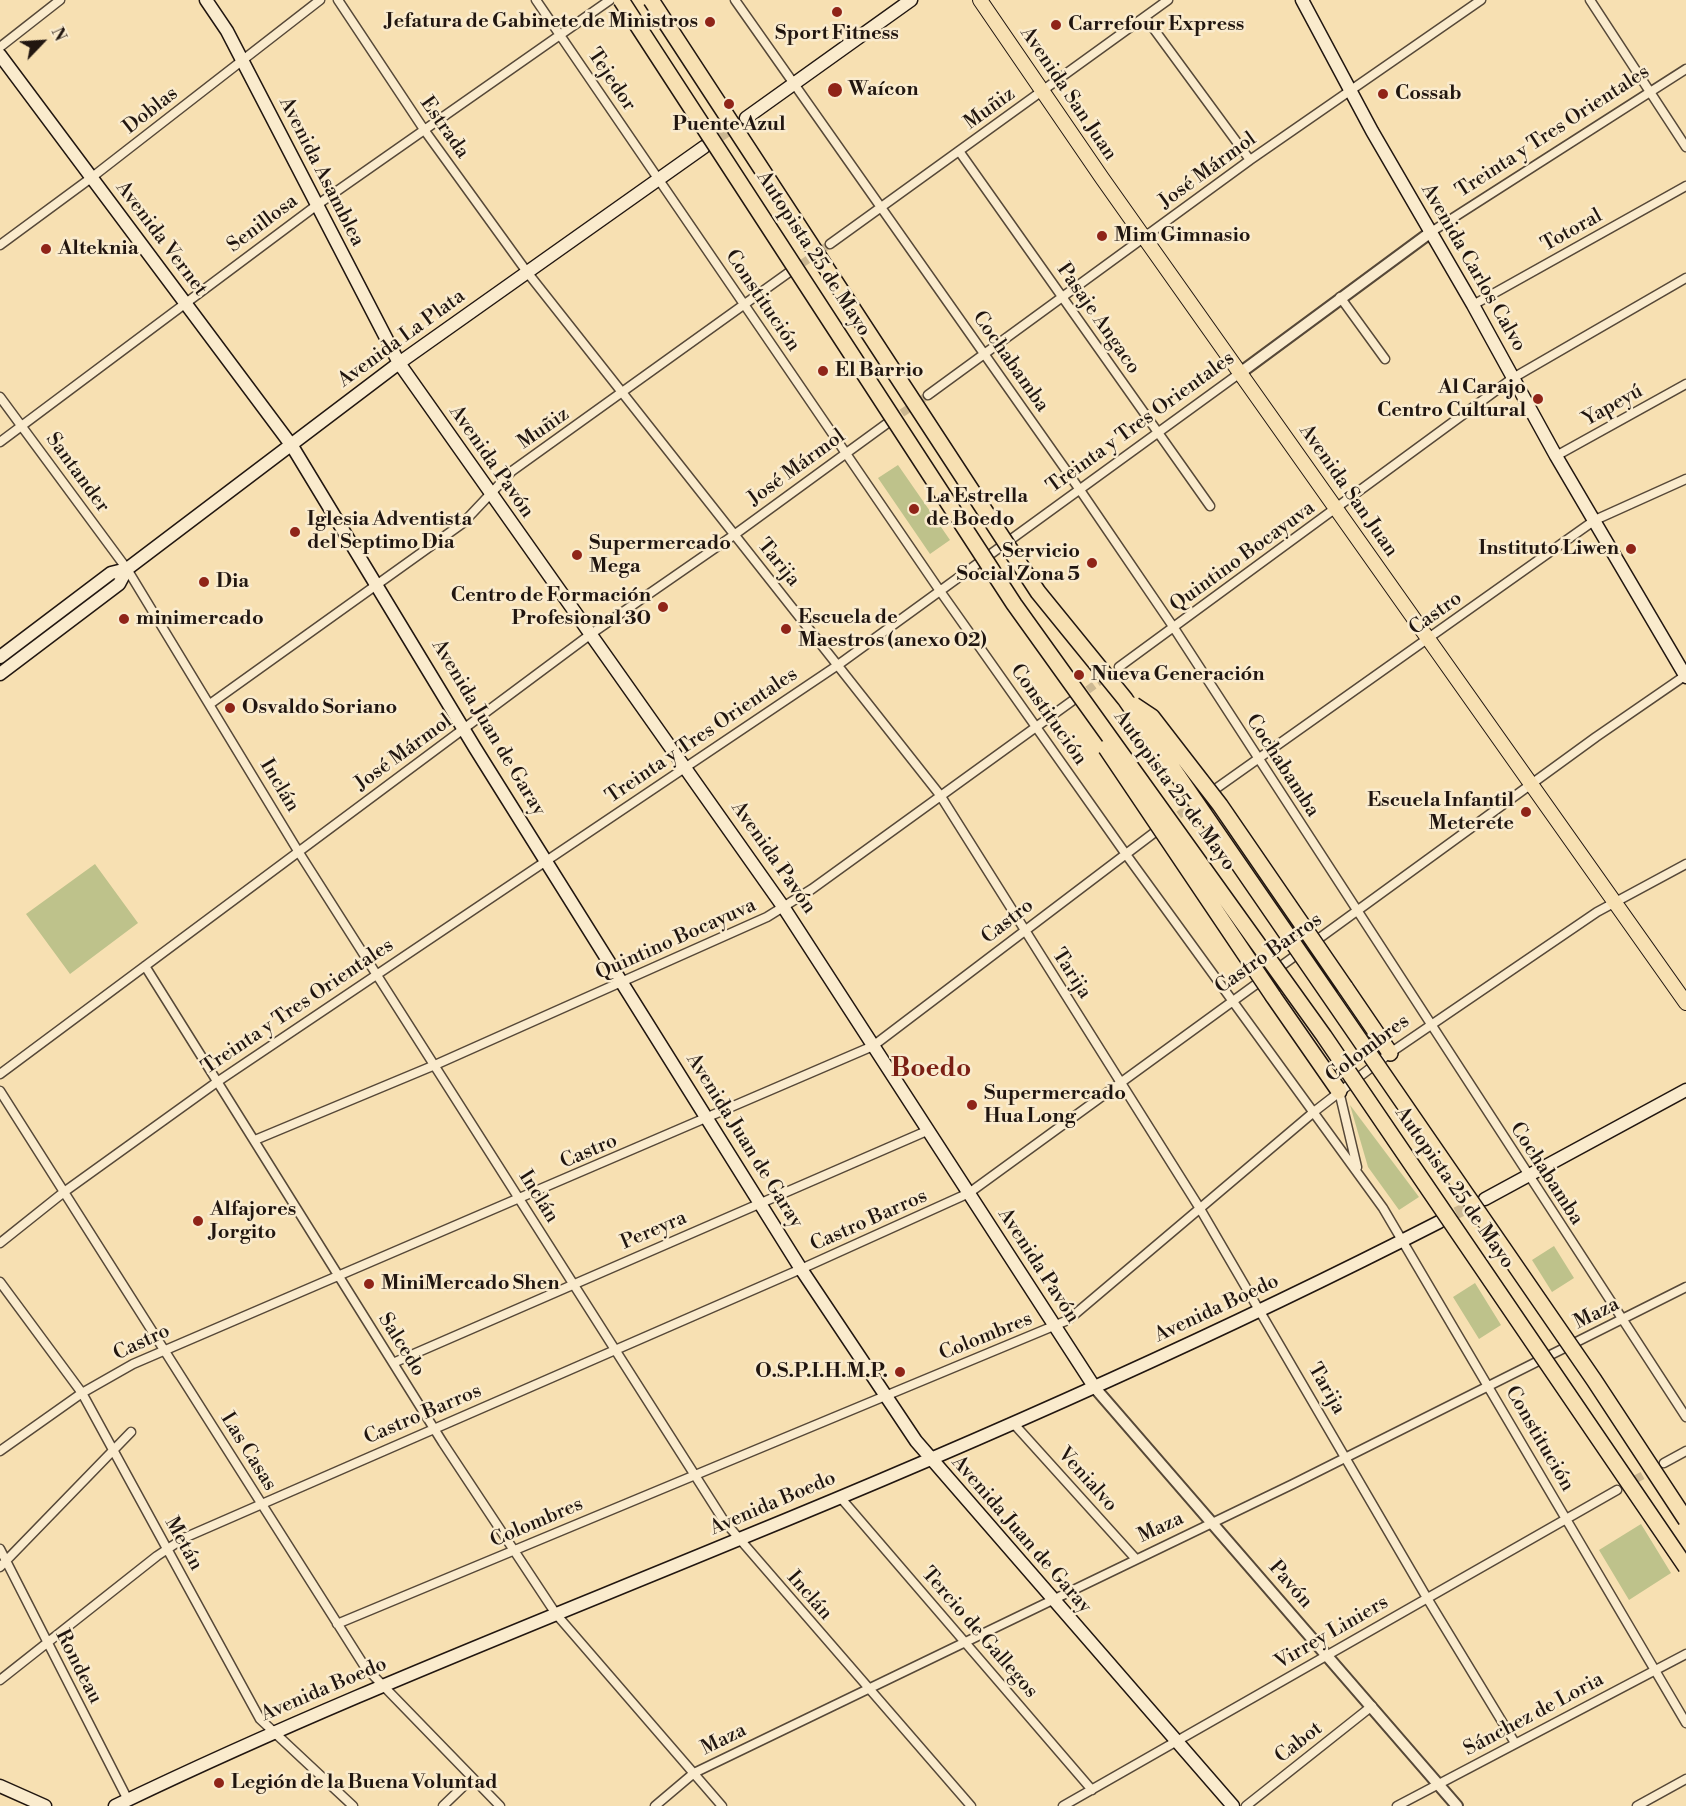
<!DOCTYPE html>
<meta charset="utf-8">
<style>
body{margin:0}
#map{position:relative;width:1686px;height:1806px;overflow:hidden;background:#f7e0b2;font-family:"Libre Bodoni",serif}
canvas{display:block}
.north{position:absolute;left:12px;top:12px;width:60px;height:60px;-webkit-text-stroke:4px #faebcd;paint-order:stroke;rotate:65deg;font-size:16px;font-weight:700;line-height:24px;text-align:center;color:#211610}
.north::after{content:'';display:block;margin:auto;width:21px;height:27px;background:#211610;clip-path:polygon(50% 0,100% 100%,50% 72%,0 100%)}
</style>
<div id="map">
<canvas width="1686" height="1806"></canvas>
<div class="north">N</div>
</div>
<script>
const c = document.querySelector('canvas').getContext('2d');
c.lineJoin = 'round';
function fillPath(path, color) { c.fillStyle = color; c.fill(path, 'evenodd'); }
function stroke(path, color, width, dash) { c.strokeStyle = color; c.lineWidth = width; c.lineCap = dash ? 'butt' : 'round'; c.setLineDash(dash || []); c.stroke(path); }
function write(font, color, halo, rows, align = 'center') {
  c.font = font + ' "Libre Bodoni",serif'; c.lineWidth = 5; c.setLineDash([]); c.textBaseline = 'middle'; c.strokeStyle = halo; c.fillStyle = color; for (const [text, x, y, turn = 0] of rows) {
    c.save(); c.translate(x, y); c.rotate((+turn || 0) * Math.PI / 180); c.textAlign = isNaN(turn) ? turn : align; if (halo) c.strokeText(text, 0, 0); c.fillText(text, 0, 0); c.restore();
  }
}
fillPath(new Path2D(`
 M898,465L950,540L930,554L878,478Z
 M95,864L138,923L70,974L26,914Z
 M1350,1105L1419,1197L1399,1210L1368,1167Z
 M1554,1246L1574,1278L1552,1292L1532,1260Z
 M1475,1283L1501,1325L1479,1339L1453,1297Z
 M1641,1524L1671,1573L1629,1600L1599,1550Z`), '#bec28b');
stroke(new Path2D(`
 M793,270L830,244
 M892,420L928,395
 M1078,697L1119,667
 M1169,822L1212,791
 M1625,1485L1656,1468`), '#ccb892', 8, [8, 4]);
stroke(new Path2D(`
 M705,146L740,122
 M1440,1221L1481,1201`), '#ccb892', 12, [12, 6]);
const minor = new Path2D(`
 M338,0L425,131L527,272L940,795L1199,1207L1427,1598L1515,1743
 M536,0L940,591L1125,853L1383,1208L1686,1723
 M735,0L1080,490L1174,628L1686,1417
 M1590,0L1686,147
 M1145,17L1250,160
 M0,47L60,0
 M959,151L1210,506
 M1431,232L1686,69
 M830,244L1168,0
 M0,245L91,178L320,0
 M1340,297L1385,359
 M1473,305L1686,186
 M928,395L1250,160L1481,0
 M0,397L127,569L298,851L724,1521L971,1806
 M0,442L317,205L610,0
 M1556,456L1686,384
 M1119,667L1513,378L1686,278
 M210,704L463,523L512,471L788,273
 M1214,790L1595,520L1686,479
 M145,966L443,1443L556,1614L722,1806
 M0,1074L591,634L734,535L889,422
 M0,1091L365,1667L500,1806
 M1339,1091L1357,1167
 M255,1140L435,1065L767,917L812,889L1072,701
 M0,1243L64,1192L217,1082L838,665L1240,373
 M0,1282L82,1393L260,1719L353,1806
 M393,1363L929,1130
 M1014,1424L1135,1558
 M0,1451L82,1393L133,1364L873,1046L1159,829
 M1664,1463L1686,1451
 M840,1497L1092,1790
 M0,1549L128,1800
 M0,1567L131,1432
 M337,1624L1068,1320L1315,1111L1390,1053L1597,912L1686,864
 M0,1680L157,1556L184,1538L801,1269L969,1193L1596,737L1686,675
 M443,1806L472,1778
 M655,1806L694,1773L1293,1484L1686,1287
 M1063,1806L1617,1490
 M1246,1806L1372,1706
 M1397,1806L1686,1654
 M1637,1806L1686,1779`);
const tertiary = new Path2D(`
 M1240,373L1431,232
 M1095,1388L1457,1806`);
const secondary = new Path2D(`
 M206,0L227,31L399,363L784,908L1095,1388
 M1302,0L1372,131L1473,305L1556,456L1686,677
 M0,55L292,446L475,748L801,1269L916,1441L1233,1806
 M746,118L911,0
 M0,657L111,573L127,569L399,363L704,147
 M0,674L119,584L127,569
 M1485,1199L1686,1090
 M0,1786L45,1806
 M115,1806C318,1708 529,1626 737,1540C975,1443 1210,1339 1439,1222`);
const primary = new Path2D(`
 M980,0L1102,178L1686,1003`);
const motorway = new Path2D(`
 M1345,987L1390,1053
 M1273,996L1339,1091`);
stroke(minor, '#564838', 11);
stroke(tertiary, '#564838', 14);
stroke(secondary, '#211610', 15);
stroke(primary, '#211610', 16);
stroke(motorway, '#211610', 18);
stroke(minor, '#faebcd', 8);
stroke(tertiary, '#faebcd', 10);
stroke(secondary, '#faebcd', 12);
stroke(primary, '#f7e0b2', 14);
stroke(motorway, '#f7e0b2', 15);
const motorwayBridge = new Path2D(`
 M621,0L1014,604L1324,1036L1686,1567
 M651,0L1038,592L1125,699L1594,1380L1686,1520
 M1134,705L1152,717L1220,805L1345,987
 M1106,748L1273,996`);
stroke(motorwayBridge, '#211610', 18, []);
stroke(motorwayBridge, '#f7e0b2', 15);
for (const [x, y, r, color] of [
 [837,12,6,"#8f2418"],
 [710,22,6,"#8f2418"],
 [1056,25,6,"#8f2418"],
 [835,90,8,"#8f2418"],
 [1383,94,6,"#8f2418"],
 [729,104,6,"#8f2418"],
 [1102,236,6,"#8f2418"],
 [46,249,6,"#8f2418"],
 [823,371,6,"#8f2418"],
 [1538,399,6,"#8f2418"],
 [914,509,6,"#8f2418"],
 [295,532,6,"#8f2418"],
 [1631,549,6,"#8f2418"],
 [577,555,6,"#8f2418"],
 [1092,563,6,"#8f2418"],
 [204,582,6,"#8f2418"],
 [663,607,6,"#8f2418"],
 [124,619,6,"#8f2418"],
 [786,629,6,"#8f2418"],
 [1079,675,6,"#8f2418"],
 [230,708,6,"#8f2418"],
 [1526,812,6,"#8f2418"],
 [972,1105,6,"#8f2418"],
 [198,1221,6,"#8f2418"],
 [369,1284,6,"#8f2418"],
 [900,1372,6,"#8f2418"],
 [219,1783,6,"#8f2418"]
]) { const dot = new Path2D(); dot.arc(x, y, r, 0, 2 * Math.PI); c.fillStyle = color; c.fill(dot); stroke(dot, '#faebcd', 2); }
write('bold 20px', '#211610', '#faebcd', [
 ["Jefatura de Gabinete de Ministros",698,22,"right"],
 ["Carrefour Express",1068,25],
 ["Sport Fitness",837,34,"center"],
 ["Waícon",848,90],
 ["Cossab",1395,94],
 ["Puente Azul",729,125,"center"],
 ["Mim Gimnasio",1114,236],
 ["Alteknia",58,249],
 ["El Barrio",835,371],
 ["Al Carajo",1526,388,"right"],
 ["Centro Cultural",1526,411,"right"],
 ["La Estrella",926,497],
 ["de Boedo",926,520],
 ["Iglesia Adventista",307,520],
 ["del Septimo Dia",307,543],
 ["Supermercado",589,544],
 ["Mega",589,567],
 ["Instituto Liwen",1619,549,"right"],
 ["Servicio",1080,552,"right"],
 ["Social Zona 5",1080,575,"right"],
 ["Dia",216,582],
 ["Centro de Formación",651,596,"right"],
 ["Profesional 30",651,619,"right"],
 ["Escuela de",798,618],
 ["Maestros (anexo 02)",798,641],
 ["minimercado",136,619],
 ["Nueva Generación",1091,675],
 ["Osvaldo Soriano",242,708],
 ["Escuela Infantil",1514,801,"right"],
 ["Meterete",1514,824,"right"],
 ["Supermercado",984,1094],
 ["Hua Long",984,1117],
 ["Alfajores",210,1210],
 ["Jorgito",210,1233],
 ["MiniMercado Shen",381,1284],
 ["O.S.P.I.H.M.P.",888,1372,"right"],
 ["Legión de la Buena Voluntad",231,1783]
], 'left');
write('20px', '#211610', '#faebcd', [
 ["Tejedor",611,80,56],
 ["Avenida San Juan",1068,94,56],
 ["Muñiz",990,109,-36],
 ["Doblas",151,111,-38],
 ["Estrada",444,128,55],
 ["Treinta y Tres Orientales",1553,132,-33],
 ["José Mármol",1208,171,-36],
 ["Avenida Asamblea",321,172,63],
 ["Senillosa",263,224,-37],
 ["Totoral",1572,231,-29],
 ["Avenida Vernet",161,239,53],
 ["Autopista 25 de Mayo",813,254,57],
 ["Avenida Carlos Calvo",1473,268,60],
 ["Constitución",762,301,56],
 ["Pasaje Angaco",1098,319,55],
 ["Avenida La Plata",402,339,-36],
 ["Cochabamba",1010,362,55],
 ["Yapeyú",1613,406,-29],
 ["Treinta y Tres Orientales",1141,423,-36],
 ["Muñiz",544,429,-35],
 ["Avenida Pavón",491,462,55],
 ["José Mármol",797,468,-36],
 ["Santander",77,473,54],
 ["Avenida San Juan",1348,491,55],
 ["Quintino Bocayuva",1243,557,-36],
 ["Tarija",778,563,51],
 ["Castro",1436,614,-36],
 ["Constitución",1048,715,55],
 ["Avenida Juan de Garay",488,728,59],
 ["Treinta y Tres Orientales",702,736,-34],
 ["José Mármol",404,753,-36],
 ["Cochabamba",1282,766,57],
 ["Inclán",279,786,59],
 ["Autopista 25 de Mayo",1174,791,54],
 ["Avenida Pavón",773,858,55],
 ["Castro",1008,922,-38],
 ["Quintino Bocayuva",676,940,-24],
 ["Castro Barros",1269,954,-35],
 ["Tarija",1071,974,57],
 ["Treinta y Tres Orientales",298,1007,-34],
 ["Colombres",1368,1049,-37],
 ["Avenida Juan de Garay",744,1141,58],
 ["Castro",589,1152,-23],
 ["Cochabamba",1546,1174,57],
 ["Autopista 25 de Mayo",1454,1188,55],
 ["Inclán",538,1197,58],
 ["Castro Barros",869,1221,-24],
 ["Pereyra",654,1231,-23],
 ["Avenida Pavón",1038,1266,57],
 ["Avenida Boedo",1217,1309,-25],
 ["Maza",1597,1314,-26],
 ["Colombres",986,1337,-22],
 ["Castro",142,1343,-25],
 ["Salcedo",401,1345,58],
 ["Tarija",1326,1389,60],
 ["Castro Barros",423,1415,-23],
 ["Constitución",1539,1439,60],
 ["Las Casas",248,1452,58],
 ["Venialvo",1087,1480,48],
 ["Avenida Boedo",773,1504,-23],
 ["Colombres",537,1523,-23],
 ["Maza",1161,1528,-25],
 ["Avenida Juan de Garay",1021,1535,49],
 ["Metán",183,1544,61],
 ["Pavón",1290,1585,49],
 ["Inclán",809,1596,49],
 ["Tercio de Gallegos",979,1633,49],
 ["Virrey Liniers",1332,1633,-30],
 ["Rondeau",78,1667,63],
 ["Avenida Boedo",324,1690,-23],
 ["Sánchez de Loria",1534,1715,-28],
 ["Maza",724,1740,-26],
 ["Cabot",1299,1743,-38]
]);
write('bold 26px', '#7a1f14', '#faebcd', [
 ["Boedo",931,1070]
]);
</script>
